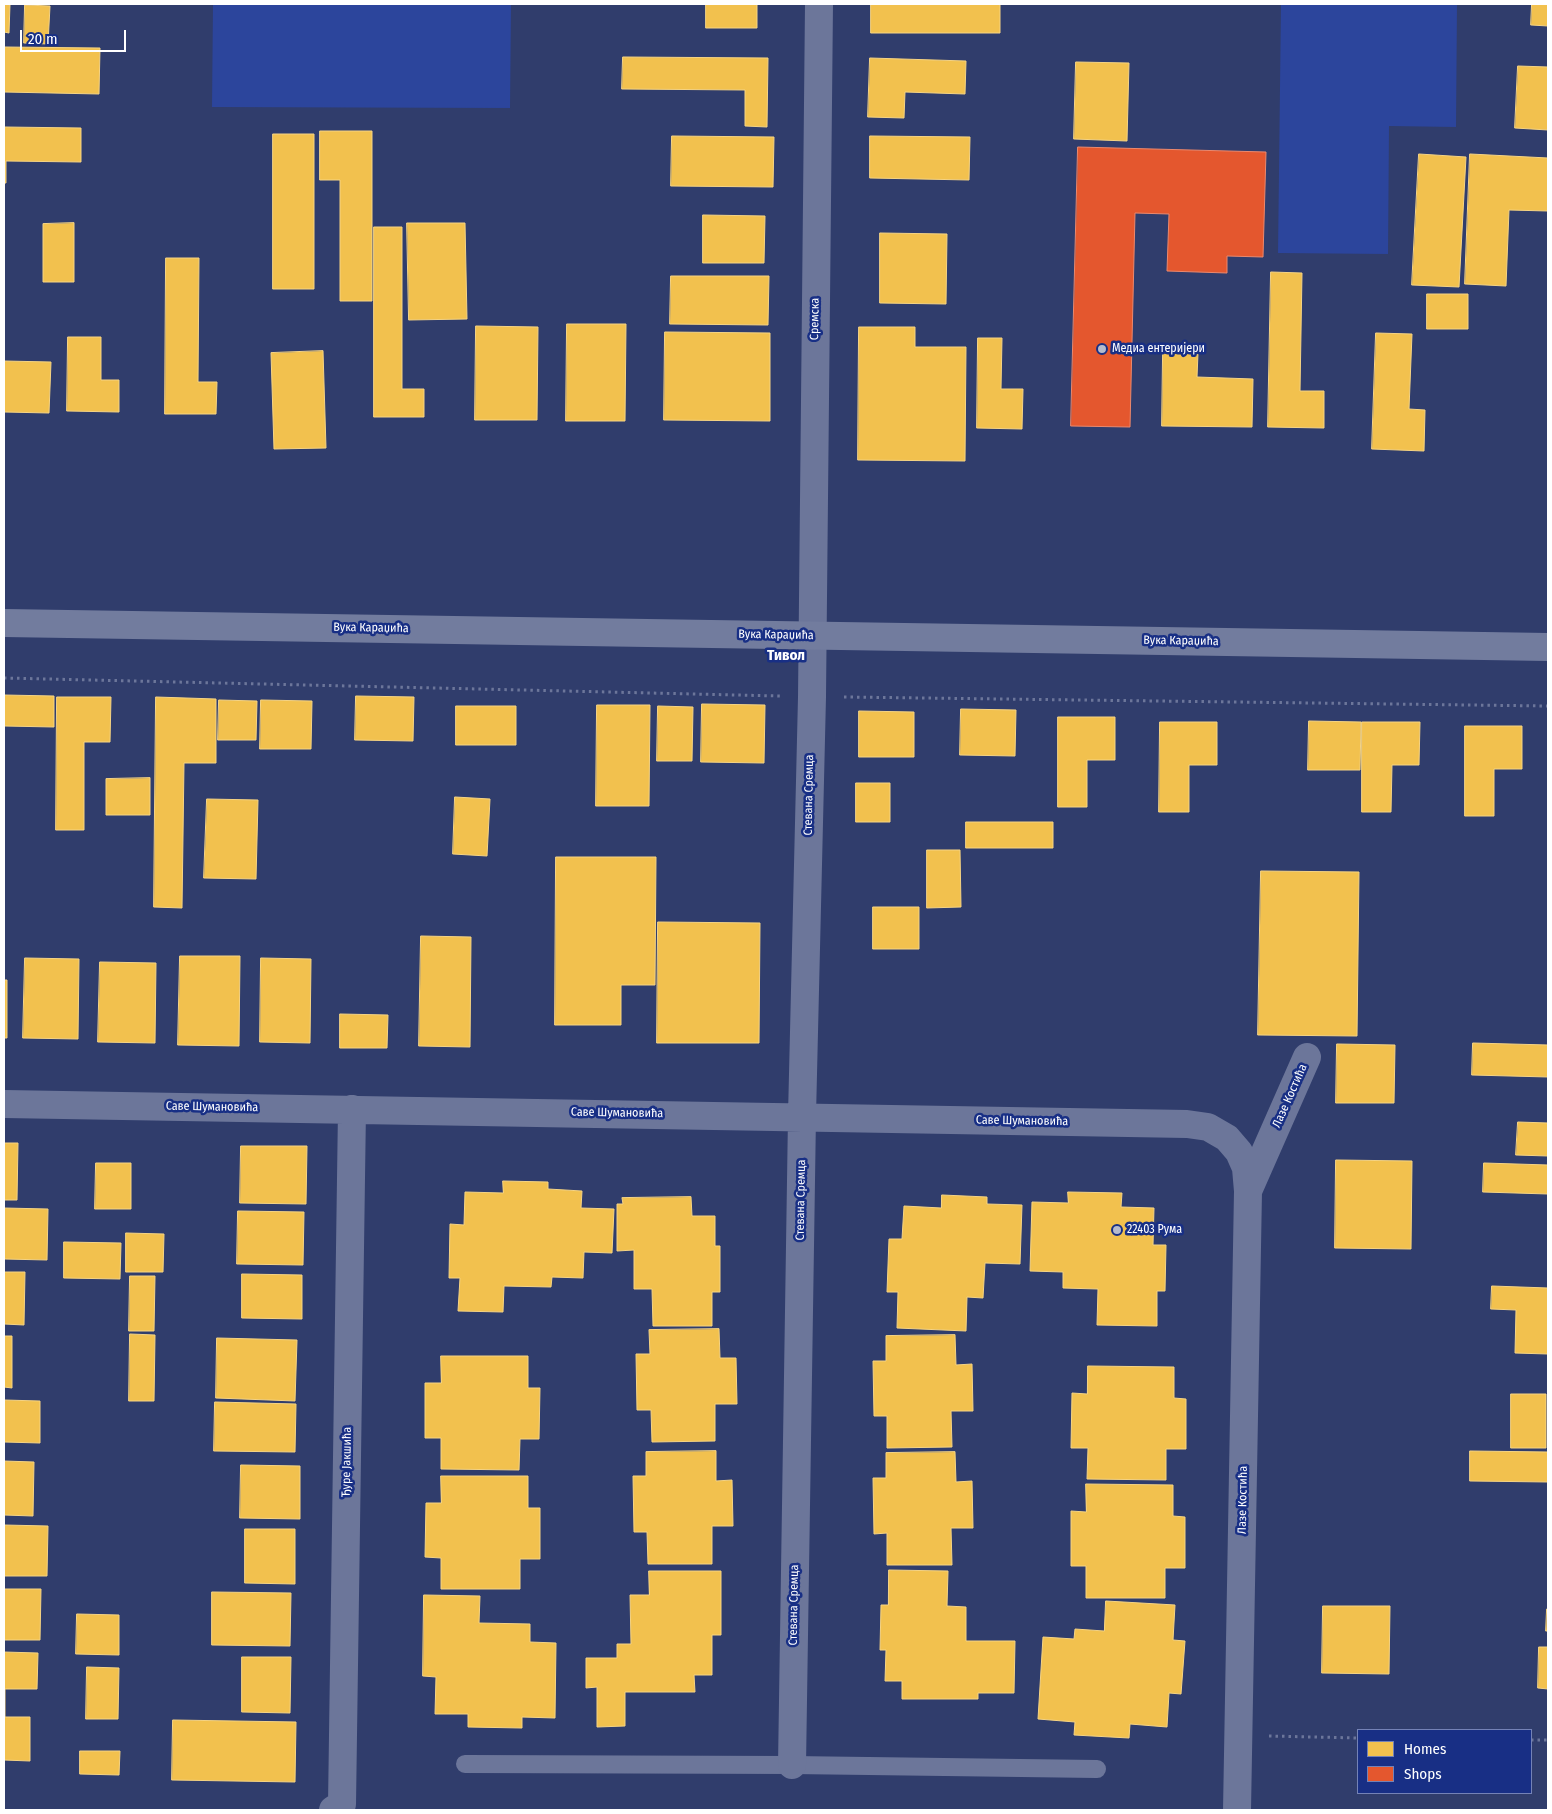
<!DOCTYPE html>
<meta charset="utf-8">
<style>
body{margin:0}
#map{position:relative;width:1552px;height:1814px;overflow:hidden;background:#303d6c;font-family:"Fira Sans Condensed",sans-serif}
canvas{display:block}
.frame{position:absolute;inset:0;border:5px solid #fff;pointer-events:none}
.legend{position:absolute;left:1357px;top:1729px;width:175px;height:65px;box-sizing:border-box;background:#182f85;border:1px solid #7482b6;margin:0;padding:6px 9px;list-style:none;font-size:15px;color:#fff}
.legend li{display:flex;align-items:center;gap:10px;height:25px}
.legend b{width:25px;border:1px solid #7482b6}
.scale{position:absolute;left:20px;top:30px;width:106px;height:22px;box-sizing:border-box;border:2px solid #fff;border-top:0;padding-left:6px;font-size:15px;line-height:18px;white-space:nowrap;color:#fff;-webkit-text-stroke:4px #182f85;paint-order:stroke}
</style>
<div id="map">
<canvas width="1552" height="1814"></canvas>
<div class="frame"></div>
<ul class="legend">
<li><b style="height:14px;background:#f2c14e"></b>Homes</li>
<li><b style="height:14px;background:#e4572e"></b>Shops</li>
</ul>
<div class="scale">20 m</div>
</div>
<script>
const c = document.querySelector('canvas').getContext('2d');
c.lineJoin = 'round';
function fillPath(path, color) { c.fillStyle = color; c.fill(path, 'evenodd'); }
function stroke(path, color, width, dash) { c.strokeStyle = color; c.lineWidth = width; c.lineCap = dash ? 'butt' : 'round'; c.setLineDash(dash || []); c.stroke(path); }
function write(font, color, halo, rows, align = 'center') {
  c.font = font + ' "Fira Sans Condensed",sans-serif'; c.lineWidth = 5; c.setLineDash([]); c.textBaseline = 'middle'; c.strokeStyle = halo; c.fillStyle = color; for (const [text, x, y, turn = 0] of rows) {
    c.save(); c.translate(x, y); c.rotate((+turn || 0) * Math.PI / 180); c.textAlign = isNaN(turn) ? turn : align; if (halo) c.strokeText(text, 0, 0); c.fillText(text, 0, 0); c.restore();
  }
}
fillPath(new Path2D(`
 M213,4H511L510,108L212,107Z
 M1281,4H1457L1456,127L1389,126L1388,254L1278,253Z`), '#2c459c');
const homes = new Path2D(`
 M4,4H10L9,33L4,32Z
 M706,4H757V28H706Z
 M871,4H1000V33H871Z
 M1532,4H1548V26L1531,25Z
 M25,5L50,6L48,44L24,43Z
 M4,47L100,48L99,94L4,92Z
 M623,57L768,58L767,127L745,126V90L622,89Z
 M870,58L966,61L965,94L905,92L904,118L868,117Z
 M1076,62L1129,63L1127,141L1074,139Z
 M1518,66L1548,67V130L1515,128Z
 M4,127L81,128V162L6,161V183H4Z
 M320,131H372V301H340V180H320Z
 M273,134H314V289H273Z
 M672,136L774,137L773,187L671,186Z
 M870,136L970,137L969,180L870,178Z
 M1419,154L1466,157L1459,287L1412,285Z
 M1470,154L1548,158V211L1509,210L1506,286L1465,284Z
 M703,215L765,216L764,263H703Z
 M74,223V282H43V224Z
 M407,223H465L467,319L409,320Z
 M374,227H402V389H424V417H374Z
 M880,233L947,234L946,304L880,303Z
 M166,258H199L198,382H217L216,414H165Z
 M1271,272L1302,273L1300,391H1324V428L1268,427Z
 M671,276H769L768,325L670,324Z
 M1427,294H1468V329H1427Z
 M567,324H626L625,421H566Z
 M476,326L538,327L537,420H475Z
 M859,327H915V347H966L965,461L858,460Z
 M665,332L770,333V421L664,420Z
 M1376,333L1412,334L1409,409L1425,410L1424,451L1372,449Z
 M68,337H101V380H119V412L67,411Z
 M978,338H1002L1001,389H1023L1022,429L977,428Z
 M323,351L326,448L274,449L271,353Z
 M1163,353H1198L1197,377L1253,379L1252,427L1162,426Z
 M4,361L51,362L49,413L4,412Z
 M4,695L54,696V727L4,726Z
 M356,696L414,697L413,741L355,740Z
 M57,697H111L110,742H84V830H56Z
 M156,697L216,699V763H184L182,908L154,907Z
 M219,700L257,701L256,740H218Z
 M261,700L312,701L311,749H260Z
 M702,704L765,705L764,763L701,762Z
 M597,705H650L649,806H596Z
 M456,706H516V745H456Z
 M658,706L693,707L692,761H657Z
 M961,709L1016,710L1015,756L960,755Z
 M859,711L914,712V757H859Z
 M1058,717H1115V760H1087V807H1058Z
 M1309,721L1361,722L1360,770H1308Z
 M1160,722H1217V765H1189V812H1159Z
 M1362,722H1420L1419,765H1392L1391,812H1362Z
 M1465,726H1522V769H1494V816H1465Z
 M150,778V815H106V779Z
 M856,783H890V822H856Z
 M455,797L490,799L487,856L453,854Z
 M207,799L258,800L256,879L204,878Z
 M966,822H1053V848H966Z
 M927,850H960L961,907L927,908Z
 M556,857H656L655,985H621V1025H555Z
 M1261,871L1359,872L1357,1036L1258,1035Z
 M873,907H919V949H873Z
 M658,922L760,923L759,1043H657Z
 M421,936L471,937L470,1047L419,1046Z
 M180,956H240L239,1046L178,1045Z
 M25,958L79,959L78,1039L23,1038Z
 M261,958L311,959L310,1043L260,1042Z
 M100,962L156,963L155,1043L98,1042Z
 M4,980H7V1038H4Z
 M340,1014L388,1015L387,1048H340Z
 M1473,1043L1548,1045V1077L1472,1075Z
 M1337,1044L1395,1045L1394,1103H1336Z
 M1518,1122L1548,1123V1156L1516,1155Z
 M4,1143H18L17,1200H4Z
 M241,1146H307L306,1204L240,1203Z
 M1336,1160L1412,1161L1411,1249L1335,1248Z
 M96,1163H131V1209H95Z
 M1484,1163L1548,1165V1194L1483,1192Z
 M503,1181L548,1182V1189L582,1191L581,1208L614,1209L612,1253L584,1252L583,1278L552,1277L551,1287L504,1286L503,1312L458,1311L460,1278H449L450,1224L464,1225L465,1192L503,1193Z
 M1068,1192L1122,1193L1121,1207L1154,1208L1153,1245H1166L1165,1291H1157V1326L1097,1325L1098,1289L1063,1288V1272L1030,1271L1032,1202L1068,1203Z
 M942,1195L987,1197V1204L1022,1205L1020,1264L985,1263L983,1298L967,1297L966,1331L897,1328L898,1292H887L889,1239H902L904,1206L941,1208Z
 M691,1197L692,1216H715V1246H720V1292H712V1326H653L652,1289H634V1250L617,1251V1204H623L622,1198Z
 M4,1208L48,1209L47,1260L4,1259Z
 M238,1211L304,1212L303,1265L237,1264Z
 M126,1233L164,1234L163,1272H126Z
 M64,1242L121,1243L120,1279L64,1278Z
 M4,1272H25L24,1325L4,1324Z
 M242,1274L302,1275V1319L242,1318Z
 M130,1276H155L154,1331H129Z
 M1492,1286L1548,1288V1354L1515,1353L1516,1310L1491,1309Z
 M719,1329L720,1358H736L737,1404H715V1441L652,1442L651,1410H637L636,1354H650L649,1330Z
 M130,1334L155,1335L154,1401H129Z
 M955,1335L956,1365L972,1364L973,1411H951L952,1447L887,1448V1416H874L873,1361H886V1336Z
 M4,1336H12V1388L4,1387Z
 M217,1338L297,1340L295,1401L216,1398Z
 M441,1356H528V1388H540L539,1439H520L519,1470L441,1469V1438H425V1383H441Z
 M1088,1366L1174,1367V1398L1186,1399V1449H1166V1480L1087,1479L1088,1448H1071L1072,1393L1087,1394Z
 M1511,1394H1546V1448H1511Z
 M4,1400L40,1401V1443L4,1442Z
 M215,1402L296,1404L295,1452L214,1451Z
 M716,1451V1481L732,1480L733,1526H712V1564H648L647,1532H634L633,1476H646V1452Z
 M1470,1451L1548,1452V1482L1470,1481Z
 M955,1452L956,1482L972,1481L973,1528H951L952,1565H887V1533L874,1534L873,1478H886V1453Z
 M4,1461L34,1462L33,1516L4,1515Z
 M241,1465L300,1466V1519L240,1518Z
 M441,1476H528V1508H540V1559H520V1589H441V1558L425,1557L426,1503H441Z
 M1086,1484L1173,1485V1516L1185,1517V1568H1165V1598H1086V1566H1071V1511L1086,1512Z
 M4,1525L48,1526L47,1576H4Z
 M245,1529H295V1584L245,1583Z
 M889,1570L948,1571L947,1606L966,1607V1641H1015L1014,1693H978V1699H902V1681H885L886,1650H880L881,1605H888Z
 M649,1571H721V1635H712V1675H694L695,1692H625V1726L597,1727V1687L586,1688V1658H617V1644H631L630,1595H649Z
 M4,1589H41L40,1640H4Z
 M212,1592L291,1593L290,1646L212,1645Z
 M424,1595L480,1596L479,1623L530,1624V1642L556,1643L555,1718L522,1717V1728L468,1727V1714H435L436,1677L423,1676Z
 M1106,1601L1175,1605L1173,1640L1185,1641L1181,1694L1169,1693L1167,1727L1130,1724L1129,1738L1074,1735L1075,1722L1038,1719L1043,1637L1074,1639L1075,1629L1104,1631Z
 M1323,1606H1390L1389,1674L1322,1673Z
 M1547,1609H1548V1631H1546Z
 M77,1614L119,1615V1655L76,1654Z
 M1539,1647H1548V1689L1538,1688Z
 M4,1652L38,1653L37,1689H5V1717H30V1761L4,1760Z
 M242,1657H291L290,1713L242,1712Z
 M87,1667L119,1668L118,1719H86Z
 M173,1720L296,1722L295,1782L172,1780Z
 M80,1751H120L119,1775L80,1774Z`);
fillPath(homes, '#f2c14e');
stroke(homes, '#f6d483', 1);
const shops = new Path2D(`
 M1078,147L1266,152L1263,257L1227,256V273L1167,271L1169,214L1135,213L1130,427L1071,426Z`);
fillPath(shops, '#e4572e');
stroke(shops, '#ec896d', 1);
stroke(new Path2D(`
 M4,678L780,696
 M844,697L1548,706
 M1269,1736L1358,1738
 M1531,1740H1548`), '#6c769a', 3, [2.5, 4]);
stroke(new Path2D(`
 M465,1764L792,1765L1097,1769`), '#6c769a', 18);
stroke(new Path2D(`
 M4,1104L1187,1124L1208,1127L1227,1138L1239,1152L1246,1168L1248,1191L1237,1810
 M1248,1191L1307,1057
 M792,1765L802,1116L812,697L819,4
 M333,1810L342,1804L352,1109`), '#6c769a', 28);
stroke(new Path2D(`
 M4,623L1548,647`), '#727c9e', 28);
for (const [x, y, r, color] of [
 [1102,349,5,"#b7bbcc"],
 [1117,1230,5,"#b7bbcc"]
]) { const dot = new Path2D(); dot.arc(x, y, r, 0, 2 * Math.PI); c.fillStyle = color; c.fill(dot); stroke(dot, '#182f85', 2); }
write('12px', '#fff', '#182f85', [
 ["Сремска",815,319,-89],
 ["Вука Караџића",371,628,1],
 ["Вука Караџића",776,635,1],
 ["Вука Караџића",1181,641,1],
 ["Стевана Сремца",809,795,-89],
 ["Лазе Костића",1290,1096,-66],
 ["Саве Шумановића",212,1107,1],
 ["Саве Шумановића",617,1113,1],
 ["Саве Шумановића",1022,1121,1],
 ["Стевана Сремца",801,1200,-89],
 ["Ђуре Јакшића",347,1462,-89],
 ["Лазе Костића",1243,1500,-89],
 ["Стевана Сремца",794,1605,-89]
]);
write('12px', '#fff', '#182f85', [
 ["Медиа ентеријери",1112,349],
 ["22403 Рума",1127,1230]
], 'left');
write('bold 15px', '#fff', '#182f85', [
 ["Тивол",786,656]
]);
</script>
